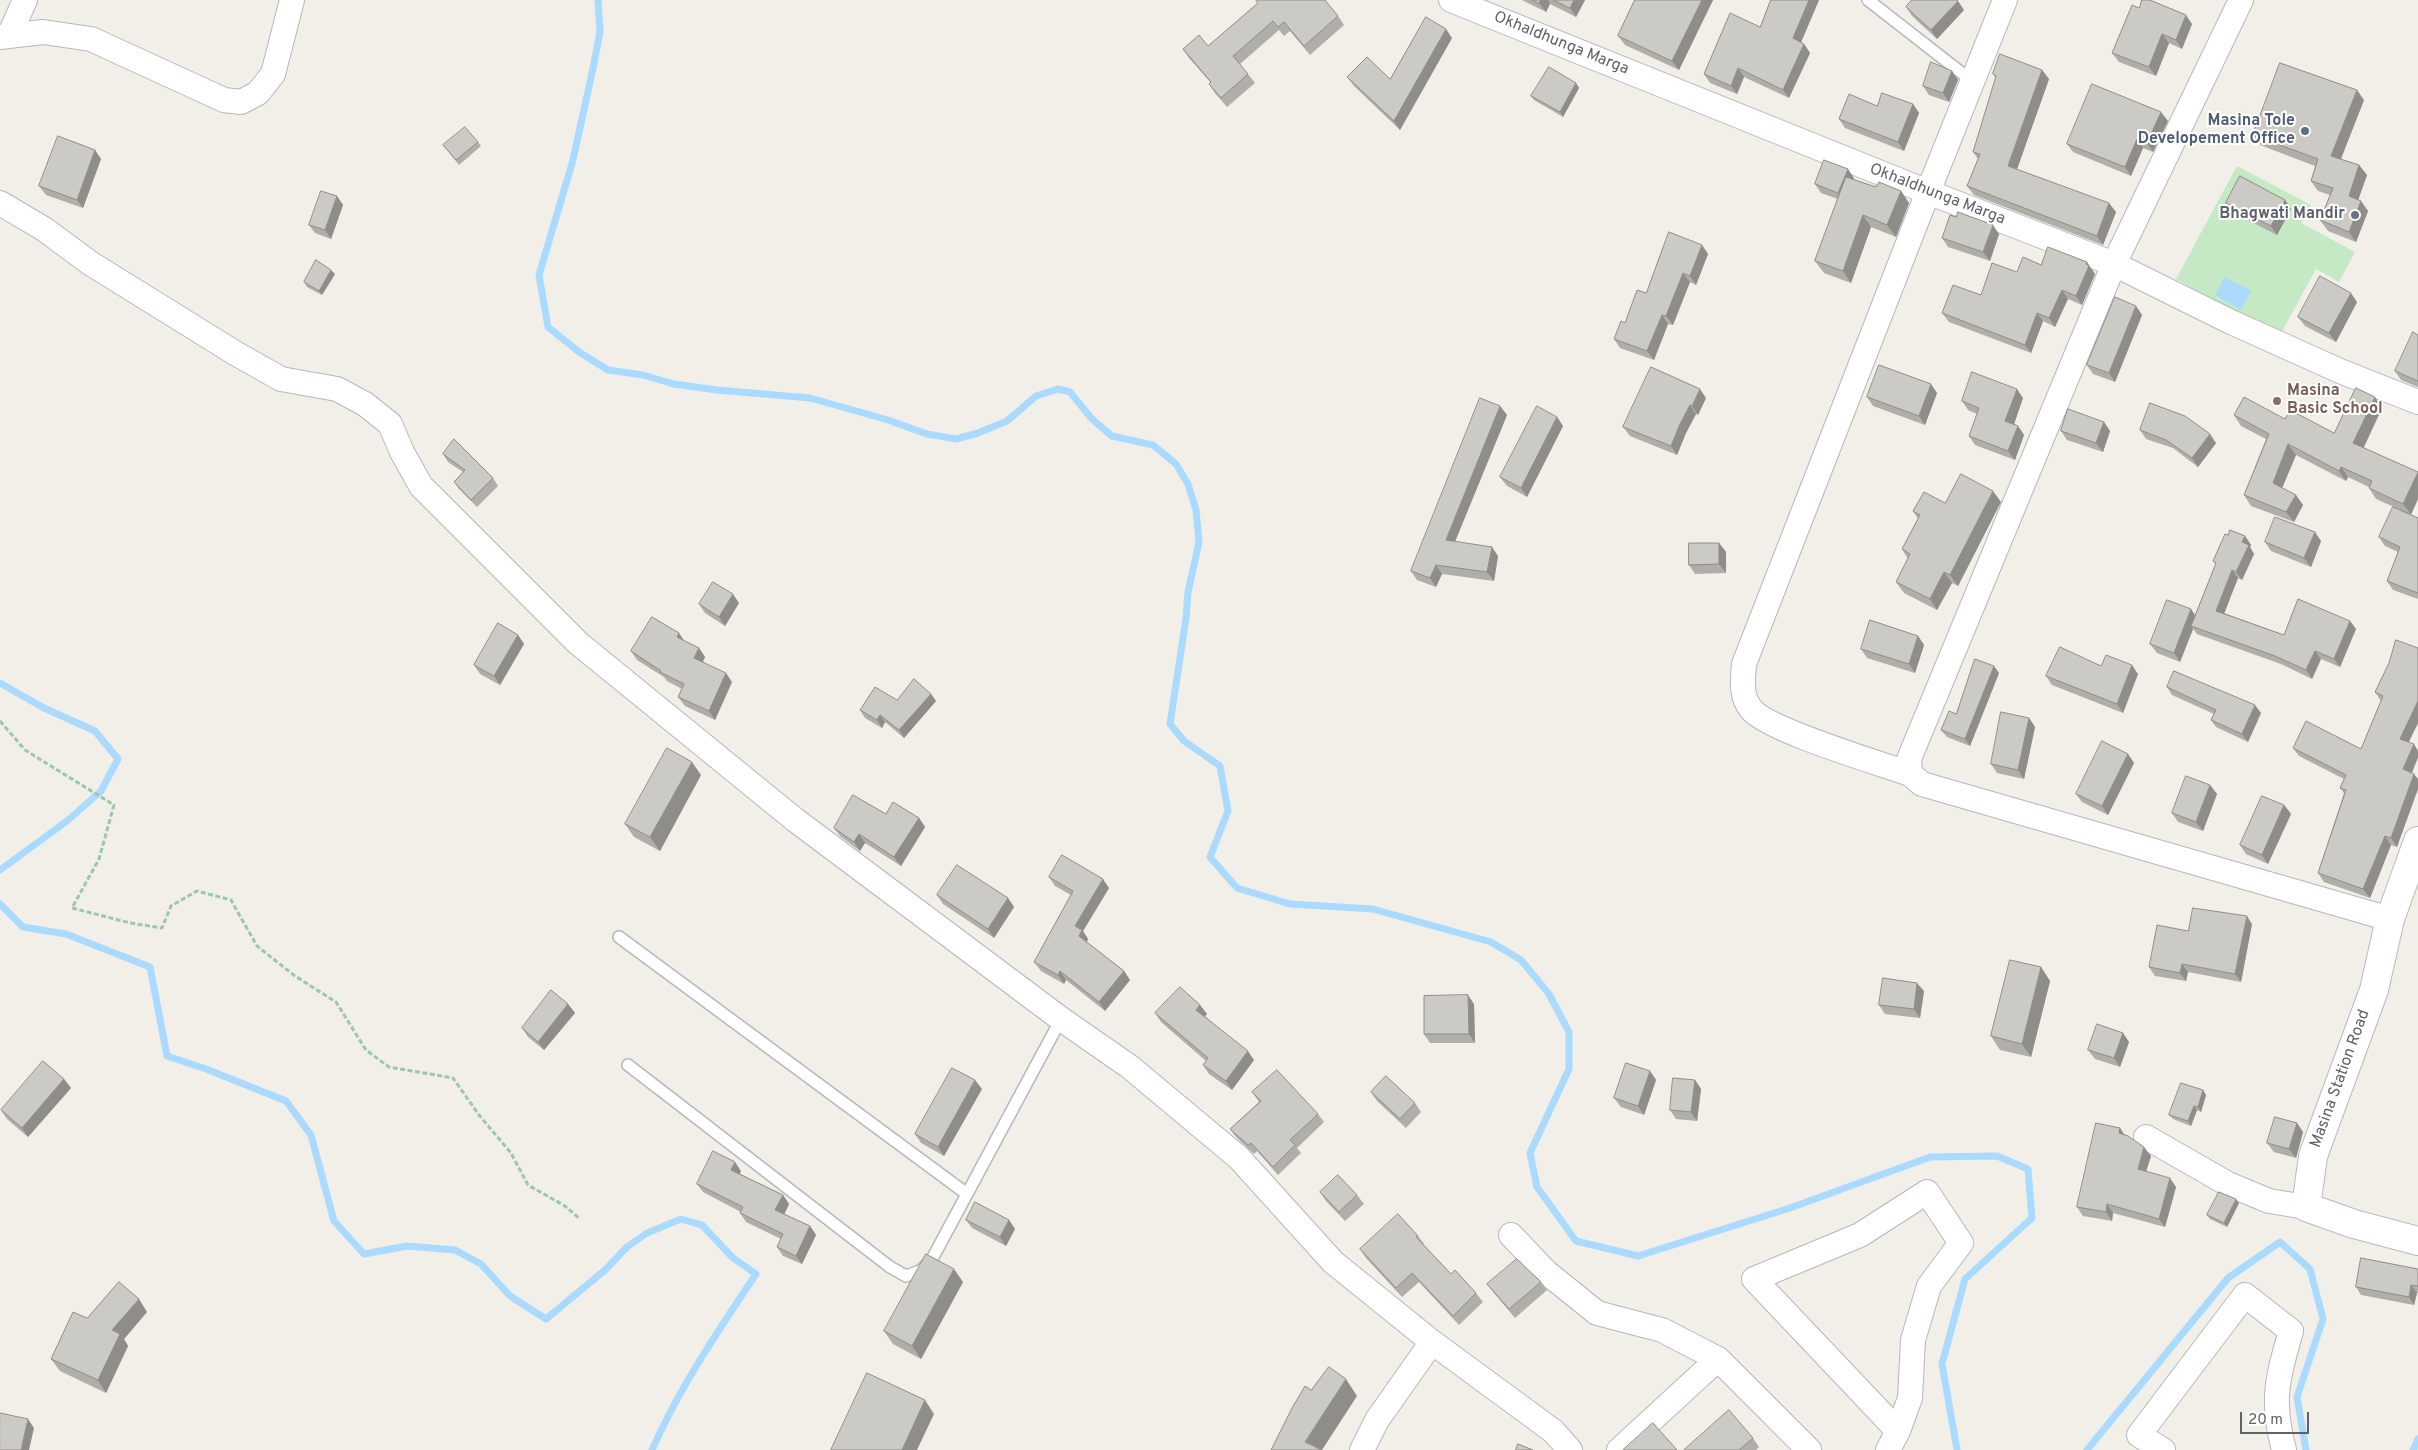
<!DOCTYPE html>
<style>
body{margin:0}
#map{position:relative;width:2418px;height:1450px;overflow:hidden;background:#f1efe8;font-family:Overpass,sans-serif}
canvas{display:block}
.scale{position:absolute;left:2240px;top:1412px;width:69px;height:22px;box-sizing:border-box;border:2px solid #5f6368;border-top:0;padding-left:6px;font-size:15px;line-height:18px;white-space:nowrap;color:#5f6368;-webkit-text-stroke:4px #fff;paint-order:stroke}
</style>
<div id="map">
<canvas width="2418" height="1450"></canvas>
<div class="scale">20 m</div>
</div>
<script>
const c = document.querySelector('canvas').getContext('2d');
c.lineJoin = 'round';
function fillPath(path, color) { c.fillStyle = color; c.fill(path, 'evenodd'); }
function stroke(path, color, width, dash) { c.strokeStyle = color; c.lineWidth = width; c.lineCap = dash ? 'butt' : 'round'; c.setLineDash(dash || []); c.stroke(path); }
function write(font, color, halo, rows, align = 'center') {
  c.font = font + ' Overpass,sans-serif'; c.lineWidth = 4; c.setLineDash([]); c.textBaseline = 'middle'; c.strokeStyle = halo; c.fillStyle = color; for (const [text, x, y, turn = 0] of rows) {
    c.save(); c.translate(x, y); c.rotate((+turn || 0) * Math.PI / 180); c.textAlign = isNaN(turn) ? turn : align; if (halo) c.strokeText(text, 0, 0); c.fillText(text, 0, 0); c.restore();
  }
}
fillPath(new Path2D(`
 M2237,166L2311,205L2301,223L2355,252L2339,282L2316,269L2280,335L2176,279Z`), '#c5e8c5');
fillPath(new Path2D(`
 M2225,277L2251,291L2241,310L2215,295Z`), '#aadaff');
stroke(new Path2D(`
 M598,0L600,32L593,68L573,160L539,275L548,327L579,352L608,370L643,375L674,384L717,390L810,398L888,420L927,434L956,439L978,433L1007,421L1036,396L1058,389L1070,392L1092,419L1112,436L1153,445L1176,464L1188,484L1196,510L1199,542L1188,592L1186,618L1170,724L1184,741L1220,766L1228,811L1210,857L1237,888L1290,904L1373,909L1491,942L1521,960L1549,994L1569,1032V1069L1530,1153L1537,1187L1576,1241L1638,1256L1790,1208L1930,1157L1997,1156L2028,1169L2032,1218L1965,1279L1942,1364L1957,1450
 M0,683L44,708L95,731L118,759L101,791L67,821L0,870
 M0,904L23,927L66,934L150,967L167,1056L206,1069L286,1101L311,1135L334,1221L364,1254L407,1246L455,1250L481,1264L510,1296L546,1319L605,1270L627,1247L647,1233L681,1219L702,1225L733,1258L756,1274C718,1331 679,1388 652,1450
 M2087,1450L2228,1278L2280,1242L2310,1269L2323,1319L2297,1397L2306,1450
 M2413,1450L2418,1439`), '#aadaff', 7);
const lane = new Path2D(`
 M1868,0L1972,81
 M619,937L967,1194
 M628,1065L890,1267L906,1276L920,1271L931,1261L1061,1019`);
const street = new Path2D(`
 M1451,0L1928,192L2114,264L2231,322L2340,371L2418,402
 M2241,0L2114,264L1909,759L1910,774L1922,784L2390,919
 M9,36L25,0
 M0,37L43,32L91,39L224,100L241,102L258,93L273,74L292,0
 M0,203L44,229L90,263L235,353L281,379L337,389L365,404L390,424L402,452L421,486L578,643L794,819L1061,1019L1130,1067L1239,1158L1333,1262L1432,1342L1553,1431L1570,1450
 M1910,774C1879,763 1767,730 1751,709C1740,696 1743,679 1744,664L1928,192L2005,0
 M2146,1137L2228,1184L2269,1201L2306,1207
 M1511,1235L1546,1272L1597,1313L1662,1330L1718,1359L1809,1450
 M1362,1450L1377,1420L1432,1342
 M1619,1450L1718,1359
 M1888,1450L1898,1431L1910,1398L1913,1340L1929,1286L1961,1243L1927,1192L1860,1235L1754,1279L1898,1431
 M2163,1450L2139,1435L2245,1295L2291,1331C2277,1379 2271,1401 2284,1450`);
const secondary = new Path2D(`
 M2418,841L2390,919L2374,990L2313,1156L2306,1207L2354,1224L2418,1241`);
stroke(lane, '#b5b8bc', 14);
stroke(street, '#b5b8bc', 26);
stroke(secondary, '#b6babf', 30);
stroke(new Path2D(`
 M0,721L25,750L114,805L99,859L72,908L130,923L162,928L171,906L197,891L231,900L257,946L295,976L336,1002L366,1050L389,1067L453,1078L479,1115L511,1153L528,1185L565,1206L580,1219`), '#9cc7a9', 3, [5, 2.5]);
stroke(lane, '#fff', 11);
stroke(street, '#fff', 24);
stroke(secondary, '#fff', 28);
fillPath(new Path2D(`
 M1522,0H1585L1576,17L1550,4L1546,12Z
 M1635,0H1713L1679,70L1625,45L1618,36Z
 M1771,0H1819L1801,42L1804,44L1810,53L1789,98L1744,77L1737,94L1710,83L1704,74L1760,27Z
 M1258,3L1338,16L1344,25L1310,55L1290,31L1284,36L1279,30L1240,64L1255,83L1227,107L1215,93L1209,84L1211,83L1189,58L1183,49L1208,46Z
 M1906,7L1964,10L1937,39L1912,16Z
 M2139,8L2192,24L2182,49L2169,43L2156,76L2119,62L2112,53Z
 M1452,38L1400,130L1354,86L1347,77L1390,79Z
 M2042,70L2049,79L2017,169L2116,212L2103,245L1974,195L1967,186L1978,159L1973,152L1996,78L1993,74Z
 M1952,71L1958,80L1949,102L1929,95L1923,86Z
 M1576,83L1579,88L1563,117L1534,100L1531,96Z
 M2364,100L2341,159L2359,165L2367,175L2358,200L2368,211L2356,242L2328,231L2320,220L2330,195L2318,191L2311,181L2315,166L2260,145L2253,135Z
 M1913,104L1919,113L1904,151L1845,128L1839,119L1877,106Z
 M2168,121L2153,152L2143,148L2131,176L2073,152L2067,144Z
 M478,142L481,146L459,165L443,145Z
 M95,150L101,159L83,208L46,195L39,186Z
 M1854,178L1853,179L1876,187L1901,191L1909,203L1896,237L1871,227L1851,283L1824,273L1815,261L1838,199L1821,193L1815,184Z
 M337,196L343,205L331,239L315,233L309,225Z
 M2285,200L2291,209L2277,235L2232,212L2226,203Z
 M1999,234L1990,261L1948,247L1942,238Z
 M1702,245L1708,254L1696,285L1690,282L1673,325L1668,324L1654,360L1620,348L1614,339L1646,293Z
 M2041,265L2093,271L2095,274L2082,305L2068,299L2055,327L2043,321L2031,353L1949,322L1942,313L1981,295L2017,272Z
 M335,274L322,295L307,287L304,282Z
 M2357,302L2336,342L2305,326L2298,317Z
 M2136,306L2142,315L2115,382L2093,374L2087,365Z
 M2418,335V387L2401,380L2395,371Z
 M1937,393L1925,425L1873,406L1867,397Z
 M1706,398L1698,415L1696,414L1686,433L1677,455L1630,436L1623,427Z
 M2023,398L2014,424L2018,426L2024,435L2015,460L1975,445L1969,436L1977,414L1968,410L1962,401Z
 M1500,406L1507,415L1455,541L1498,556L1494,581L1442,574L1436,587L1417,580L1411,571Z
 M2382,408L2364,447L2411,515L2418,518V599L2393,590L2387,581L2398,552L2385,546L2379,537L2394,507L2376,499L2369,488V487L2348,477L2346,481L2296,455L2282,488L2303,505L2294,522L2251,506L2244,495L2266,439L2241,426L2234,415L2285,419L2334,433Z
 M1557,417L1563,426L1527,497L1507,486L1500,477Z
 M2104,422L2110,431L2103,452L2067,440L2061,431Z
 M2140,430L2216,443L2198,467L2173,448L2146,439Z
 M443,454L493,478L498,486L477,507L459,489L454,482L463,472L448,462Z
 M2001,502L1958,586L1952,583L1937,610L1904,593L1896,582L1908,559L1902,549L1918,519L1913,511L1945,503Z
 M2228,535L2245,536L2251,545L2250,547L2254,554L2242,580L2238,578L2224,613L2284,635L2350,621L2356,629L2340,667L2321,659L2312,679L2281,664L2197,634L2193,629L2180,662L2157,653L2150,644L2195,615L2216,565L2213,561Z
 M2321,541L2311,567L2271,551L2265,542Z
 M1719,543L1726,552V573L1695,574L1689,565Z
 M739,603L725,626L705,613L699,604Z
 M518,635L524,644L500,685L480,674L474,665Z
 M1918,636L1924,645L1915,673L1867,658L1861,649Z
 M683,640L699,648L705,657L703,662L732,682L715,720L685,706L678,697L682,689L667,681L664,677L637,660L631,651Z
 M2418,648V723L2409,742L2418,757L2412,772L2397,847L2391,845L2370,898L2324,882L2318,873L2344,793L2340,788L2344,779L2299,756L2293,748L2361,749L2381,701L2375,692Z
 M2101,666L2138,674L2123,713L2052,685L2046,676Z
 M1999,673L1970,746L1947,737L1941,730L1956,714Z
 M2167,687L2261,713L2248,742L2216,727L2211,720L2214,714L2172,695Z
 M931,694L936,701L904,738L885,722L882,728L865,718L860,710L897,700Z
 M2029,718L2035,727L2024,779L1997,773L1991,764Z
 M2128,754L2134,763L2108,815L2082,802L2076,794Z
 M701,775L660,851L634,837L625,824Z
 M2210,785L2217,794L2203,831L2178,822L2172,813Z
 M2284,805L2291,814L2268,864L2246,854L2240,845Z
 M886,814L919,818L925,827L901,866L865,843L860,851L840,836L834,828Z
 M1049,877L1109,888L1083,931L1088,939L1087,942L1124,971L1130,980L1105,1011L1066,980L1064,984L1041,971L1034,962L1071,895L1055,886Z
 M937,895L1008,898L1014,907L994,938L943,904Z
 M2252,924L2241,982L2188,972L2186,981L2155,976L2149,967L2188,931Z
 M2041,967L2050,981L2031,1057L2000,1050L1991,1036Z
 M1924,991L1920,1018L1885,1014L1879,1005Z
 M568,1004L575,1013L544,1050L528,1037L522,1028Z
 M1474,1004L1475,1043H1430L1424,1034Z
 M1200,1005L1207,1014L1205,1016L1254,1060L1232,1090L1209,1074L1203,1065L1206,1061L1161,1022L1155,1013Z
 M2123,1033L2129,1042L2120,1067L2095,1059L2088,1050Z
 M1650,1071L1656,1080L1644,1115L1621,1107L1614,1098Z
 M64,1079L71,1088L28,1137L7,1119L1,1110Z
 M1695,1080L1701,1089L1697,1121L1676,1119L1670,1110Z
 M982,1089L944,1156L921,1143L915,1134Z
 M2203,1090L2206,1095L2201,1112L2197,1110L2191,1126L2173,1119L2169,1115Z
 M1252,1092L1318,1114L1324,1122L1297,1148L1301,1153L1278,1175L1257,1151L1254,1154L1236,1137L1230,1129L1259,1102Z
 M1371,1092L1415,1103L1421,1112L1406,1128L1377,1101Z
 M2297,1123L2303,1132L2296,1158L2274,1152L2267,1143Z
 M2120,1128L2124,1135L2151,1156L2146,1171L2176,1187L2165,1227L2113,1213L2112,1221L2083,1216L2077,1207Z
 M741,1171L740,1174L783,1195L789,1204L784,1214L810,1226L816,1235L802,1264L783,1256L777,1247L781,1239L746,1222L740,1213L741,1212L703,1192L697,1184Z
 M1320,1192L1357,1195L1364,1204L1345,1221L1326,1201Z
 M2239,1203L2227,1227L2210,1219L2207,1215Z
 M966,1220H1009L1015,1229L1006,1246L972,1228Z
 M1418,1236L1424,1244V1245L1451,1274L1476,1293L1483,1302L1459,1325L1419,1282L1402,1297L1366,1258L1360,1249Z
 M2418,1269V1293H2417L2414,1305L2361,1295L2356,1287Z
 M963,1282L921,1359L893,1344L884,1331Z
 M1541,1282L1547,1290L1515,1318L1494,1293L1487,1284Z
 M147,1312L124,1339L128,1346L106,1393L60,1371L51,1359L87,1318Z
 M1753,1438L1759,1447L1756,1450H1684Z`), '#afaea9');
fillPath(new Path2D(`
 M1541,0H1548L1550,4L1546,12L1539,3Z
 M1574,0H1585L1576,17L1570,8Z
 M1702,0H1713L1679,70L1672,61Z
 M1809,0H1819L1799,47L1793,38Z
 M1958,1L1964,10L1937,39L1931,30Z
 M2186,15L2192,24L2182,49L2176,40Z
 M1446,29L1452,38L1400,130L1394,121Z
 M2162,34L2169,43L2156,76L2149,67Z
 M1804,44L1810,53L1789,98L1783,90Z
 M1738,68L1744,77L1737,94L1731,86Z
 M2042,70L2049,79L2015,175L2008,166Z
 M1952,71L1958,80L1949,102L1943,93Z
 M1576,83L1579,88L1563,117L1560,112Z
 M2357,90L2364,100L2338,166L2331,156Z
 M1913,104L1919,113L1904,151L1898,142Z
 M2161,112L2168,121L2153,152L2147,143Z
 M2137,139L2143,148L2131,176L2125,167Z
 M95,150L101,159L83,208L77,200Z
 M2359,165L2367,175L2356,206L2349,196Z
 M1848,169L1854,178L1845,201L1838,193Z
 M1901,191L1909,203L1896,237L1887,225Z
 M337,196L343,205L331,239L325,230Z
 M2285,200L2291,209L2277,235L2271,226Z
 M2361,201L2368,211L2356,242L2349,232Z
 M2109,203L2116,212L2103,245L2097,236Z
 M1863,215L1871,227L1851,283L1843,271Z
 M1993,225L1999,234L1990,261L1983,252Z
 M1702,245L1708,254L1696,285L1690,276Z
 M2087,262L2095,274L2082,305L2076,296Z
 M331,270L335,274L322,295L319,291Z
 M1683,273L1690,282L1673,325L1666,316Z
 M2062,290L2068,299L2055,327L2049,318Z
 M2351,293L2357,302L2336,342L2329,333Z
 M2136,306L2142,315L2115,382L2109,373Z
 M2037,313L2043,321L2031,353L2025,345Z
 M1662,315L1668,324L1654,360L1647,351Z
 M1931,384L1937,393L1925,425L1919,416Z
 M1700,389L1706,398L1698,415L1692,406Z
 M2017,389L2023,398L2012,430L2005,421Z
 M2375,397L2382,408L2361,453L2353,443Z
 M1690,405L1696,414L1686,433L1677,455L1671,446L1680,424Z
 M1500,406L1507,415L1452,549L1446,540Z
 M1557,417L1563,426L1527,497L1521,488Z
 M2104,422L2110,431L2103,452L2096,443Z
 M2018,426L2024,435L2015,460L2008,451Z
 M2210,434L2216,443L2198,467L2192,458Z
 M2288,444L2296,455L2280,493L2273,483Z
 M2341,467L2348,477L2346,481L2339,471Z
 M2418,472V499L2411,515L2403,504Z
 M1993,491L2001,502L1958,586L1950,575Z
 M2296,495L2303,505L2294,522L2286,512Z
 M2315,532L2321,541L2311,567L2304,558Z
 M2245,536L2251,545L2250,547L2254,554L2242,580L2236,572L2242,542Z
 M1719,543L1726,552V573L1719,564Z
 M1492,547L1498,556L1494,581L1487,572Z
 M1436,565L1442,574L1436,587L1430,578Z
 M2232,570L2238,578L2222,619L2216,611Z
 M1944,572L1952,583L1937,610L1930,599Z
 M733,594L739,603L725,626L719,617Z
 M2191,609L2197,618L2191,626L2193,629L2180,662L2174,653Z
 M2350,621L2356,629L2340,667L2334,659Z
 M679,633L685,642L677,637Z
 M518,635L524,644L500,685L494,676Z
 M1918,636L1924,645L1915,673L1909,664Z
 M699,648L705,657L700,667L694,658Z
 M2315,651L2321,659L2312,679L2306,670Z
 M2132,665L2138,674L2123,713L2117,704Z
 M1994,666L1999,673L1970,746L1965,739Z
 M726,673L732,682L715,720L709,711Z
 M931,694L936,701L904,738L899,730Z
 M2418,701V723L2406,747L2400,739Z
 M2255,705L2261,713L2248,742L2242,734Z
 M880,715L885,722L882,728L877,720Z
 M2029,718L2035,727L2024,779L2018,770Z
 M2414,744L2418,751V757L2410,778L2403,769Z
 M2128,754L2134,763L2108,815L2102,806Z
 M692,762L701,775L660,851L650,837Z
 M2414,774L2418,779V789L2397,847L2391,838Z
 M2210,785L2217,794L2203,831L2196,822Z
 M2284,805L2291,814L2268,864L2262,855Z
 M919,818L925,827L901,866L894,857Z
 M859,834L865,843L860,851L854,842Z
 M2385,836L2391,845L2370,898L2363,889Z
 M1103,879L1109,888L1083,931L1088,939L1085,944L1079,936L1075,926Z
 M1008,898L1014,907L994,938L988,929Z
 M2247,916L2252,924L2241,982L2235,974Z
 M2182,964L2188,972L2186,981L2180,973Z
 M2041,967L2050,981L2031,1057L2022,1044Z
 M1060,971L1066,980L1064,984L1058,975Z
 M1124,971L1130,980L1105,1011L1099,1002Z
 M1917,983L1924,991L1920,1018L1914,1009Z
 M1468,995L1474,1004L1475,1043L1469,1034Z
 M568,1004L575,1013L544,1050L538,1042Z
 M1200,1005L1207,1014L1202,1019L1196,1010Z
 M2123,1033L2129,1042L2120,1067L2114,1058Z
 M1248,1051L1254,1060L1232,1090L1226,1081Z
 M1650,1071L1656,1080L1644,1115L1638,1106Z
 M64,1079L71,1088L28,1137L22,1128Z
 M975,1080L982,1089L944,1156L938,1147Z
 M1695,1080L1701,1089L1697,1121L1691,1112Z
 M2203,1090L2206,1095L2201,1112L2198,1107Z
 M2194,1106L2197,1110L2191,1126L2188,1121Z
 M2297,1123L2303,1132L2296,1158L2289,1149Z
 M2120,1128L2126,1137L2119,1133Z
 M2144,1147L2151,1156L2144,1178L2138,1169Z
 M735,1162L741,1171L737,1179L731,1170Z
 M2170,1178L2176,1187L2165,1227L2159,1219Z
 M783,1195L789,1204L782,1219L775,1210Z
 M2236,1199L2239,1203L2227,1227L2224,1223Z
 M2107,1204L2113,1213L2112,1221L2106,1212Z
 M1009,1220L1015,1229L1006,1246L1000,1237Z
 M810,1226L816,1235L802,1264L796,1256Z
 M954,1269L963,1282L921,1359L912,1346Z
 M2411,1285L2417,1293L2414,1305L2409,1297Z
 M139,1299L147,1312L124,1339L128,1346L106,1393L98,1380L112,1330Z
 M1346,1379L1357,1396L1322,1450L1305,1442Z
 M925,1400L934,1414L917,1450H902Z
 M28,1419L34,1428L29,1450H21Z`), '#8f8d8a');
const building = new Path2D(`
 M1257,0H1325L1338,16L1304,46L1284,22L1278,27L1273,21L1233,56L1248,74L1221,98L1209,84L1211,82L1183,49L1199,35L1208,46L1258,3L1256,1Z
 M1533,0H1541L1539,3Z
 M1554,0H1574L1570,8Z
 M1635,0H1702L1672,61L1618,36Z
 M1771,0H1809L1793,38L1804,44L1783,90L1738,68L1731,86L1704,74L1730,13L1760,27Z
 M1912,0H1957L1958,1L1931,30L1906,7Z
 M2142,0H2150L2186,15L2176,40L2162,34L2149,67L2112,53L2132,5L2139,8Z
 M1426,17L1446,29L1394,121L1347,77L1367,57L1390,79Z
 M2000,54L2042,70L2008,166L2109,203L2097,236L1967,186L1980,154L1973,152L1996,76L1993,74Z
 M1931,62L1952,71L1943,93L1923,86Z
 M2280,63L2357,90L2331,156L2359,165L2349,196L2361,201L2349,232L2320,220L2333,188L2311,181L2318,159L2253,135Z
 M1549,67L1576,83L1560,112L1531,96Z
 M2092,84L2161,112L2147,143L2137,139L2125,167L2067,144Z
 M1882,93L1913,104L1898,142L1839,119L1849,94L1877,106Z
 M465,127L478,142L456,160L443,145Z
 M58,136L95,150L77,200L39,186Z
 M1824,160L1848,169L1838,193L1815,184Z
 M2240,176L2285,200L2271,226L2226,203Z
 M1846,177L1876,187L1879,182L1901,191L1887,225L1863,215L1843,271L1815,261Z
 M321,191L337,196L325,230L309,225Z
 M1958,212L1993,225L1983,252L1942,238L1950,215L1956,217Z
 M1669,232L1702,245L1690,276L1683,273L1666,316L1662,315L1647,351L1614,339L1621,321L1625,323L1637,290L1646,293Z
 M2048,247L2087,262L2086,264L2089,266L2076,296L2062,290L2049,318L2037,313L2025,345L1942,313L1953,285L1981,295L1992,263L2017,272L2023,257L2041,265Z
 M316,260L331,270L319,291L304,282Z
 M2320,276L2351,293L2329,333L2298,317Z
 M2115,297L2136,306L2109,373L2087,365Z
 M2413,332L2418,335V381L2395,371Z
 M1879,365L1931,384L1919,416L1867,397Z
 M1651,367L1700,389L1692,406L1690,405L1680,424L1671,446L1623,427Z
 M1972,372L2017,389L2005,421L2018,426L2008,451L1969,436L1979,408L1962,401Z
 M2356,388L2375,397L2353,443L2418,472L2403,504L2369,488L2372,481L2341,467L2339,471L2288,444L2273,483L2296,495L2286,512L2244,495L2269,434L2234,415L2244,397L2285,419L2290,410L2334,433Z
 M1480,398L1500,406L1446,540L1492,547L1487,572L1436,565L1430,578L1411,571Z
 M2150,403L2185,416L2210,434L2192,458L2166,440L2140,430Z
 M1537,406L1557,417L1521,488L1500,477Z
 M2068,409L2104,422L2096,443L2061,431Z
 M454,439L493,478L471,500L454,482L465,470L443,454Z
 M1961,474L1993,491L1950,575L1944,572L1930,599L1896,582L1910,554L1902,549L1920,515L1913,511L1924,492L1945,503Z
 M2393,507L2418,518V593L2387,581L2400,547L2379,537Z
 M2275,517L2315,532L2304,558L2265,542Z
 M2230,530L2245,536L2242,542L2249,545L2236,572L2232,570L2216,611L2284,635L2298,599L2350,621L2334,659L2315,651L2306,670L2275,656L2191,626L2216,563L2213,561L2225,534L2228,535Z
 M1689,543H1719V564L1689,565Z
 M713,582L733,594L719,617L699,604Z
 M2167,600L2191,609L2174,653L2150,644Z
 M652,617L679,633L677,637L699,648L694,658L726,673L709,711L678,697L684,684L660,672L661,671L631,651Z
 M1870,620L1918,636L1909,664L1861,649Z
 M498,623L518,635L494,676L474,665Z
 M2396,640L2418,648V701L2400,739L2414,744L2403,769L2414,774L2391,838L2385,836L2363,889L2318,873L2346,790L2340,788L2346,775L2293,748L2306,721L2361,749L2383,696L2375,692L2389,663Z
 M2060,647L2101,666L2106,655L2132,665L2117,704L2046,676Z
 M1975,659L1994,666L1965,739L1941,730L1949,711L1956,714Z
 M2174,671L2255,705L2242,734L2211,720L2216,710L2167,687Z
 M914,679L931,694L899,730L880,715L877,720L860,710L875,687L897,700Z
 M2001,712L2029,718L2018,770L1991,764Z
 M2102,741L2128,754L2102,806L2076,794Z
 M667,748L692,762L650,837L625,824Z
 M2186,776L2210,785L2196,822L2172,813Z
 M853,795L886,814L893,802L919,818L894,857L859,834L854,842L834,828Z
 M2262,796L2284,805L2262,855L2240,845Z
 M1062,855L1103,879L1075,926L1082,930L1079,936L1124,971L1099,1002L1060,971L1058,975L1034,962L1073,891L1049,877Z
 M957,865L1008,898L988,929L937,895Z
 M2193,908L2247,916L2235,974L2182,964L2180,973L2149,967L2157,925L2188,931Z
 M2010,960L2041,967L2022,1044L1991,1036Z
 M1883,978L1917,983L1914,1009L1879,1005Z
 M1180,987L1200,1005L1196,1010L1248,1051L1226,1081L1203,1065L1208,1058L1155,1013Z
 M551,990L568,1004L538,1042L522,1028Z
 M1468,995L1469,1034H1424V996Z
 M2097,1024L2123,1033L2114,1058L2088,1050Z
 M43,1061L64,1079L22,1128L1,1110Z
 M1626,1063L1650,1071L1638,1106L1614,1098Z
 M952,1068L975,1080L938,1147L915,1134Z
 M1277,1070L1318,1114L1290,1140L1295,1145L1273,1167L1251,1143L1248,1145L1230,1129L1261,1101L1252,1092Z
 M1386,1076L1415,1103L1400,1119L1371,1092Z
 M1673,1078L1695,1080L1691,1112L1670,1110Z
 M2181,1083L2203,1090L2198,1107L2194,1106L2188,1121L2169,1115Z
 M2275,1117L2297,1123L2289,1149L2267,1143Z
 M2096,1123L2120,1128L2119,1133L2128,1136L2144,1147L2138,1169L2170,1178L2159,1219L2107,1204L2106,1212L2077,1207Z
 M713,1151L735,1162L731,1170L783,1195L775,1210L810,1226L796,1256L777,1247L783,1234L740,1213L743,1207L697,1184Z
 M1338,1175L1357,1195L1339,1212L1320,1192Z
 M2219,1192L2236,1199L2224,1223L2207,1215Z
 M975,1202L1009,1220L1000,1237L966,1220Z
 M1398,1214L1418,1236L1416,1237L1451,1274L1455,1270L1476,1293L1453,1316L1412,1273L1396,1288L1360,1249Z
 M926,1254L954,1269L912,1346L884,1331Z
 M2361,1258L2418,1269V1286L2411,1285L2409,1297L2356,1287Z
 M1517,1259L1541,1282L1509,1309L1487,1284Z
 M119,1282L139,1299L112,1330L120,1334L98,1380L51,1359L73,1312L87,1318Z
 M1329,1367L1346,1379L1305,1442L1322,1450H1271L1292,1408L1305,1386L1311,1390Z
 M867,1373L925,1400L902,1450H831Z
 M1729,1410L1753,1438L1739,1450H1684Z
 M0,1413L28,1419L21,1450H0Z
 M1653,1423L1677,1450H1623Z
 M1518,1444L1533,1450H1516Z`);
fillPath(building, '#cccac5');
stroke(building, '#8f8d8a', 1);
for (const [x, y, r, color] of [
 [2305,131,5,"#5c6f8a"],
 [2355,215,5,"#6b7280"],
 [2277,401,5,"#8d6e63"]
]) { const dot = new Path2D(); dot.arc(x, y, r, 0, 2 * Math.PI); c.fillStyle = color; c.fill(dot); stroke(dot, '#fff', 2); }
write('16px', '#5f6368', '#fff', [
 ["Okhaldhunga Marga",1561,44,22],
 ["Okhaldhunga Marga",1937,195,21],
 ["Masina Station Road",2341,1079,-70]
]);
write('bold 16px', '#4e5e75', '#fff', [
 ["Masina Tole",2295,122],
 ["Developement Office",2295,140]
], 'right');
write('bold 16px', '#5b616d', '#fff', [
 ["Bhagwati Mandir",2345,215]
], 'right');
write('bold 16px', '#785e54', '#fff', [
 ["Masina",2287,392],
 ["Basic School",2287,410]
], 'left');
</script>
